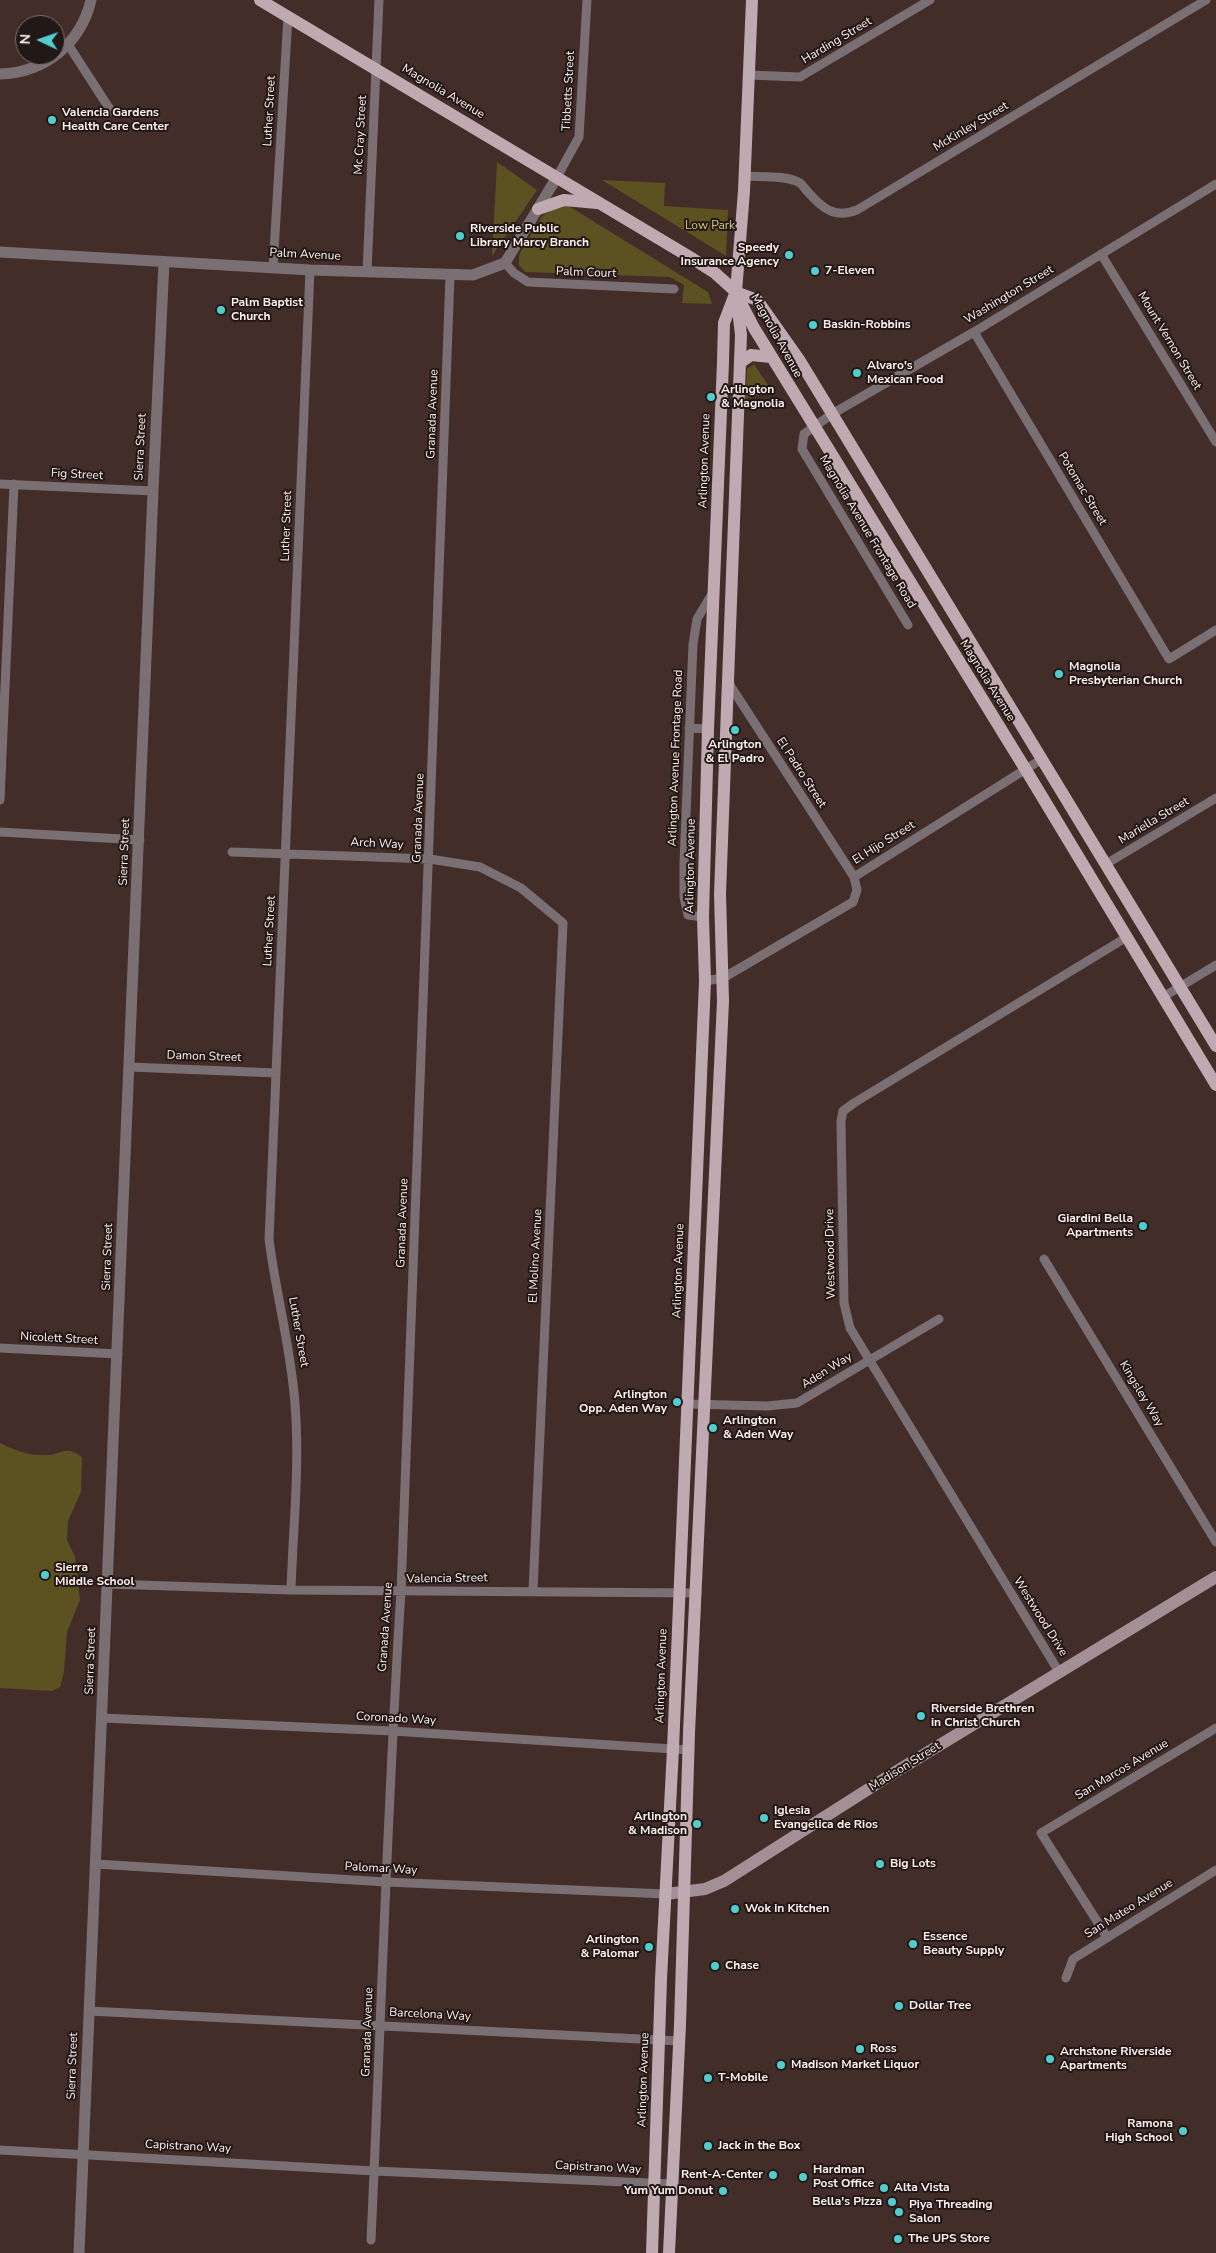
<!DOCTYPE html>
<style>
body{margin:0}
#map{position:relative;width:1216px;height:2253px;overflow:hidden;background:#422d29;font-family:"Nunito Sans",sans-serif}
canvas{display:block}
.north{position:absolute;left:15px;top:15px;width:50px;height:50px;box-sizing:border-box;background:#221816;border:1px solid #7a6e6c;border-radius:50%;rotate:273deg;font-size:14px;font-weight:700;line-height:20px;text-align:center;color:#feefec}
.north::after{content:'';display:block;margin:auto;width:18px;height:22px;background:#52cdce;clip-path:polygon(50% 0,100% 100%,50% 72%,0 100%)}
</style>
<div id="map">
<canvas width="1216" height="2253"></canvas>
<div class="north">N</div>
</div>
<script>
const c = document.querySelector('canvas').getContext('2d');
c.lineJoin = 'round';
function fillPath(path, color) { c.fillStyle = color; c.fill(path, 'evenodd'); }
function stroke(path, color, width, dash) { c.strokeStyle = color; c.lineWidth = width; c.lineCap = dash ? 'butt' : 'round'; c.setLineDash(dash || []); c.stroke(path); }
function write(font, color, halo, rows, align = 'center') {
  c.font = font + ' "Nunito Sans",sans-serif'; c.lineWidth = 4; c.setLineDash([]); c.textBaseline = 'middle'; c.strokeStyle = halo; c.fillStyle = color; for (const [text, x, y, turn = 0] of rows) {
    c.save(); c.translate(x, y); c.rotate((+turn || 0) * Math.PI / 180); c.textAlign = isNaN(turn) ? turn : align; if (halo) c.strokeText(text, 0, 0); c.fillText(text, 0, 0); c.restore();
  }
}
fillPath(new Path2D(`
 M497,162L537,190L492,256Z
 M602,180L665,183L664,206L728,210L726,256Z
 M567,205L708,292L712,304L682,303L684,285L670,277L525,272L519,265V255L542,216L556,207Z
 M754,364L770,388L769,392L745,399L747,369Z
 M0,1443C15,1450 28,1456 45,1455C63,1455 63,1444 82,1457L81,1492L68,1521L67,1540L75,1557L80,1600L67,1632L64,1672L60,1687L52,1691L0,1688Z`), '#5c5121');
stroke(new Path2D(`
 M69,46L111,111
 M749,75L800,77L930,0
 M745,176C759,177 789,175 800,183C802,184 805,189 807,191C822,208 834,219 857,210L1206,0
 M557,177L579,137L587,0
 M1101,254L1216,442
 M505,263L514,273L528,282L674,289
 M273,268L288,16
 M367,272L379,0
 M974,332L1169,659L1216,630
 M0,484L153,491
 M908,625L802,449L804,434L832,414L974,332L1216,184
 M689,728L708,729
 M0,800L14,484
 M0,832L140,840
 M232,852L430,859L480,867L521,888L563,923L533,1590
 M1106,864L1216,798
 M854,877L1042,759
 M703,917L688,915L684,897V863L693,644L697,619L712,594
 M705,981L723,978L853,902L857,890L854,877L728,682
 M1163,997L1216,965
 M130,1067L276,1073
 M1044,1259L1216,1542
 M0,1348L118,1354
 M688,1404L767,1406L797,1403L939,1319
 M108,1584L291,1590L697,1593
 M291,1590C293,1528 300,1466 295,1404C291,1348 276,1295 269,1239L310,270
 M1059,1672L850,1328L844,1303L841,1121L843,1111L854,1103L1127,937
 M102,1718L392,1731L689,1750
 M96,1864L386,1882L666,1894
 M1107,1937L1041,1833L1216,1728
 M1066,1978L1073,1959L1216,1870
 M89,2011L679,2041
 M0,2150L374,2171L671,2184
 M371,2240C381,2024 387,1807 401,1592L450,276`), '#7a6f72', 9);
stroke(new Path2D(`
 M0,74C45,73 81,43 91,0
 M0,252L310,270L473,275L505,263L557,177
 M79,2253L153,491L164,262`), '#7a6f72', 11);
stroke(new Path2D(`
 M666,1894L705,1889L724,1881L892,1774L1216,1577`), '#a29096', 12);
stroke(new Path2D(`
 M260,0L693,259L715,273L736,292L757,300L800,361L1216,1046
 M538,209L564,200L597,203
 M740,301L754,328L1026,770L1216,1085
 M740,363L751,355L771,357
 M652,2253L661,1979L673,1749L705,981L703,917L708,729L723,362L724,323L735,294
 M669,2253L680,2025L689,1733L723,1001L720,894L741,335L736,292L744,191L752,0`), '#c0aab1', 12);
for (const [x, y, r, color] of [
 [52,120,5,"#52cdce"],
 [460,236,5,"#52cdce"],
 [789,255,5,"#52cdce"],
 [815,271,5,"#52cdce"],
 [221,310,5,"#52cdce"],
 [813,325,5,"#52cdce"],
 [857,373,5,"#52cdce"],
 [711,397,5,"#52cdce"],
 [1059,674,5,"#52cdce"],
 [735,730,5,"#52cdce"],
 [1143,1226,5,"#52cdce"],
 [677,1402,5,"#52cdce"],
 [713,1428,5,"#52cdce"],
 [45,1575,5,"#52cdce"],
 [921,1716,5,"#52cdce"],
 [764,1818,5,"#52cdce"],
 [697,1824,5,"#52cdce"],
 [880,1864,5,"#52cdce"],
 [735,1909,5,"#52cdce"],
 [913,1944,5,"#52cdce"],
 [649,1947,5,"#52cdce"],
 [715,1966,5,"#52cdce"],
 [899,2006,5,"#52cdce"],
 [860,2049,5,"#52cdce"],
 [1050,2059,5,"#52cdce"],
 [781,2065,5,"#52cdce"],
 [708,2078,5,"#52cdce"],
 [1183,2131,5,"#52cdce"],
 [708,2146,5,"#52cdce"],
 [773,2175,5,"#52cdce"],
 [803,2177,5,"#52cdce"],
 [884,2188,5,"#52cdce"],
 [723,2191,5,"#52cdce"],
 [892,2202,5,"#52cdce"],
 [899,2212,5,"#52cdce"],
 [898,2239,5,"#52cdce"]
]) { const dot = new Path2D(); dot.arc(x, y, r, 0, 2 * Math.PI); c.fillStyle = color; c.fill(dot); stroke(dot, '#221816', 2); }
write('12px', '#feefec', '#221816', [
 ["Harding Street",837,41,-31],
 ["Tibbetts Street",569,91,-87],
 ["Magnolia Avenue",443,92,31],
 ["Luther Street",270,111,-87],
 ["McKinley Street",971,127,-31],
 ["Mc Cray Street",361,135,-87],
 ["Palm Avenue",305,255,3],
 ["Palm Court",586,273,2],
 ["Washington Street",1009,295,-31],
 ["Magnolia Avenue",776,336,61],
 ["Mount Vernon Street",1169,341,59],
 ["Granada Avenue",433,414,-88],
 ["Sierra Street",141,447,-87],
 ["Arlington Avenue",705,461,-88],
 ["Fig Street",77,475,3],
 ["Potomac Street",1082,489,59],
 ["Luther Street",287,526,-88],
 ["Magnolia Avenue Frontage Road",867,532,59],
 ["Magnolia Avenue",987,681,58],
 ["Arlington Avenue Frontage Road",676,758,-88],
 ["El Padro Street",801,773,57],
 ["Granada Avenue",419,818,-88],
 ["Mariella Street",1154,821,-31],
 ["El Hijo Street",884,843,-32],
 ["Arch Way",377,844,3],
 ["Sierra Street",125,852,-88],
 ["Arlington Avenue",691,866,-89],
 ["Luther Street",270,931,-87],
 ["Damon Street",204,1057,2],
 ["Granada Avenue",403,1223,-88],
 ["Westwood Drive",831,1254,-91],
 ["El Molino Avenue",536,1256,-87],
 ["Sierra Street",108,1257,-88],
 ["Arlington Avenue",679,1271,-88],
 ["Luther Street",298,1332,80],
 ["Nicolett Street",59,1339,3],
 ["Aden Way",827,1371,-32],
 ["Kingsley Way",1141,1394,59],
 ["Valencia Street",447,1579,-1],
 ["Westwood Drive",1040,1617,58],
 ["Granada Avenue",386,1627,-86],
 ["Sierra Street",91,1661,-88],
 ["Arlington Avenue",662,1676,-88],
 ["Coronado Way",396,1719,3],
 ["Madison Street",905,1767,-32],
 ["San Marcos Avenue",1122,1770,-31],
 ["Palomar Way",381,1869,3],
 ["San Mateo Avenue",1129,1909,-32],
 ["Barcelona Way",430,2015,3],
 ["Granada Avenue",368,2032,-88],
 ["Sierra Street",73,2066,-88],
 ["Arlington Avenue",644,2080,-88],
 ["Capistrano Way",188,2147,3],
 ["Capistrano Way",598,2168,3]
]);
write('bold 12px', '#feefec', '#221816', [
 ["Valencia Gardens",62,113],
 ["Health Care Center",62,127],
 ["Riverside Public",470,229],
 ["Library Marcy Branch",470,243],
 ["Speedy",779,248,"right"],
 ["Insurance Agency",779,262,"right"],
 ["7-Eleven",825,271],
 ["Palm Baptist",231,303],
 ["Church",231,317],
 ["Baskin-Robbins",823,325],
 ["Alvaro's",867,366],
 ["Mexican Food",867,380],
 ["Arlington",721,390],
 ["& Magnolia",721,404],
 ["Magnolia",1069,667],
 ["Presbyterian Church",1069,681],
 ["Arlington",735,745,"center"],
 ["& El Padro",735,759,"center"],
 ["Giardini Bella",1133,1219,"right"],
 ["Apartments",1133,1233,"right"],
 ["Arlington",667,1395,"right"],
 ["Opp. Aden Way",667,1409,"right"],
 ["Arlington",723,1421],
 ["& Aden Way",723,1435],
 ["Sierra",55,1568],
 ["Middle School",55,1582],
 ["Riverside Brethren",931,1709],
 ["in Christ Church",931,1723],
 ["Iglesia",774,1811],
 ["Evangelica de Rios",774,1825],
 ["Arlington",687,1817,"right"],
 ["& Madison",687,1831,"right"],
 ["Big Lots",890,1864],
 ["Wok in Kitchen",745,1909],
 ["Essence",923,1937],
 ["Beauty Supply",923,1951],
 ["Arlington",639,1940,"right"],
 ["& Palomar",639,1954,"right"],
 ["Chase",725,1966],
 ["Dollar Tree",909,2006],
 ["Ross",870,2049],
 ["Archstone Riverside",1060,2052],
 ["Apartments",1060,2066],
 ["Madison Market Liquor",791,2065],
 ["T-Mobile",718,2078],
 ["Ramona",1173,2124,"right"],
 ["High School",1173,2138,"right"],
 ["Jack in the Box",718,2146],
 ["Hardman",813,2170],
 ["Post Office",813,2184],
 ["Rent-A-Center",763,2175,"right"],
 ["Alta Vista",894,2188],
 ["Yum Yum Donut",713,2191,"right"],
 ["Bella's Pizza",882,2202,"right"],
 ["Piya Threading",909,2205],
 ["Salon",909,2219],
 ["The UPS Store",908,2239]
], 'left');
write('12px', '#d8c677', '#221816', [
 ["Low Park",710,226]
]);
</script>
